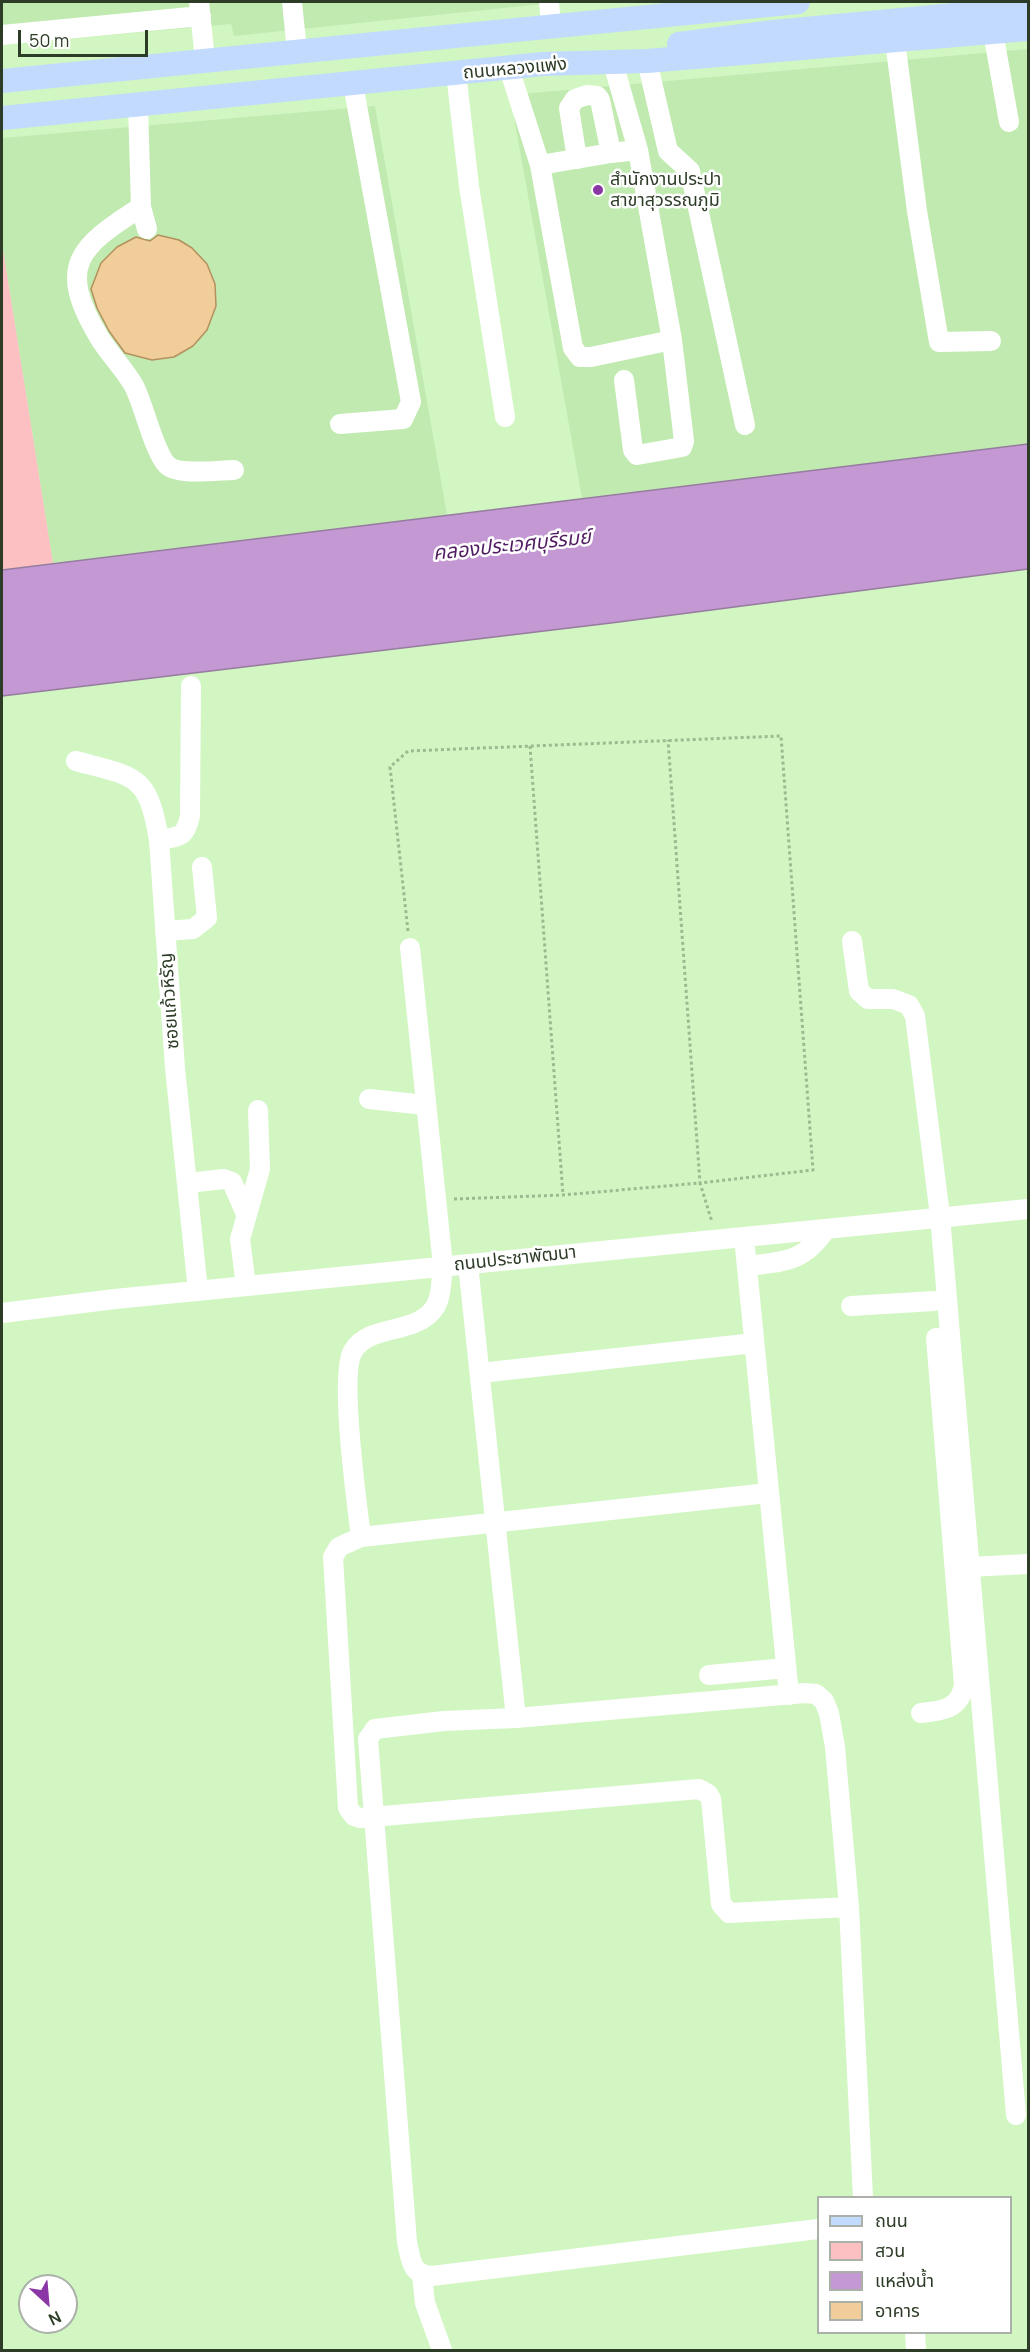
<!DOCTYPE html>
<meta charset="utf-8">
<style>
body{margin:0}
#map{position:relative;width:1030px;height:2352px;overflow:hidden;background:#d1f6c2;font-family:Manrope,"Noto Sans Thai",sans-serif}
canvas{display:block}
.frame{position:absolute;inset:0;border:3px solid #2d3c27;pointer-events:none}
.legend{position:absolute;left:817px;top:2196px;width:195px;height:138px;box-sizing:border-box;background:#fff;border:2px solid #abb1a9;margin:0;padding:8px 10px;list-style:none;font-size:18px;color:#2d3c27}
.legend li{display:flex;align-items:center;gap:12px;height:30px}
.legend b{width:30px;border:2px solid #abb1a9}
.north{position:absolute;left:18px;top:2274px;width:60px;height:60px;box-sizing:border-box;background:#fff;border:2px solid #abb1a9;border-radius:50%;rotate:154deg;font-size:16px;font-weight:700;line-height:24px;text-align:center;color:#2d3c27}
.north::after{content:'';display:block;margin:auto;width:21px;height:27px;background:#8a36a5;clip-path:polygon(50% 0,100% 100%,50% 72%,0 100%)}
.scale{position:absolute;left:18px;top:30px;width:130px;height:27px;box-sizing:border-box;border:3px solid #2d3c27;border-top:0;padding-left:8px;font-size:18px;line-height:21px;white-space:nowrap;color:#2d3c27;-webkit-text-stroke:4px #fff;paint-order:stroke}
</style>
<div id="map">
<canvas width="1030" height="2352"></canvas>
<div class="frame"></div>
<ul class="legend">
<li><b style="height:8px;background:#c1dafe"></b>ถนน</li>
<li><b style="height:16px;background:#fdc0c2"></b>สวน</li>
<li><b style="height:16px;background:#c398d3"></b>แหล่งน้ำ</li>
<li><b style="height:16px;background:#f1cd99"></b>อาคาร</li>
</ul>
<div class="north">N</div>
<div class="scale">50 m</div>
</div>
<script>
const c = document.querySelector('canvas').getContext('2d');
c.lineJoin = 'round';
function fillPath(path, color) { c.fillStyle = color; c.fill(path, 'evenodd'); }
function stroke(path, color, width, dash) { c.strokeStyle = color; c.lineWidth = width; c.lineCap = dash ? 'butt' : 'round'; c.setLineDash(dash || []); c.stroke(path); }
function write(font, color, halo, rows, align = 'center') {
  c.font = font + ' Manrope,"Noto Sans Thai",sans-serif'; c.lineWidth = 5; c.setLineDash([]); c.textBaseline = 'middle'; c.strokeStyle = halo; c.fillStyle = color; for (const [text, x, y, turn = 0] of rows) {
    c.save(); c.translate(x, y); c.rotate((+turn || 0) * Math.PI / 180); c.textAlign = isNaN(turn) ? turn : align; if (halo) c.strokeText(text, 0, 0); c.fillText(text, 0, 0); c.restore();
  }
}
fillPath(new Path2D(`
 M2,2H562L234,36L231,24L2,45Z
 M1028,49V444L582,498L510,95Z
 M375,106L447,515L53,563L2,243V138Z`), '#c1eab0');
fillPath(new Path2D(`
 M2,243L53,563L2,570Z`), '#fdc0c2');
const water = new Path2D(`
 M1028,444V569L611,623L2,696V570Z`);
fillPath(water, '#c398d3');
stroke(water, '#967c9f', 1.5);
const building = new Path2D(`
 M158,235L179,240L192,248L207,264L215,284L216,306L207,330L193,346L174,357L152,360L125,353L109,331L97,308L91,289L101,263L117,247L136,237L150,241Z`);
fillPath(building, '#f1cd99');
stroke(building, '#b3915f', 1.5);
stroke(new Path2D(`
 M530,746L563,1195
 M408,931L390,767L408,751L781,736L813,1170L700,1183L668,740
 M454,1199L563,1195L700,1183L712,1222`), '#9cba90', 3, [3, 3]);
stroke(new Path2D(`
 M199,2L205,60
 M292,2L297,51
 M549,2L551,25
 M993,32L1009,122
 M2,35L201,16
 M895,41L917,211L939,342L991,341
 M647,61L668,151L690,171L745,425
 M613,63L638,150L672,340L684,441L682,447L637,455L633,450L624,380
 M509,68L540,165L573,348L580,357H591L672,340
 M456,73L469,186L505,417
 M138,105L141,207L147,229
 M577,159L569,108L575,99L587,95L597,96L600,100L611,153L638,150
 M540,165L611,153
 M141,207C79,247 56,265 99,337C109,354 124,368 134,386C144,405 154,452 167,465C178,476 219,470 234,470
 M340,424L403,419L411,402L353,84
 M76,761C136,777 148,774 159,840L175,1068L198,1291
 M159,840C180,836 185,838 190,816L191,686
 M165,931L193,929L207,918L202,867
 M852,941L859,991L868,999H893L909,1005L915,1016L940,1216L1016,2115
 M369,1099L425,1105
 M187,1183L224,1179L232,1182L246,1214
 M744,1237L789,1695
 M468,1264L516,1718
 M748,1266C785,1261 803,1263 826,1229
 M246,1286L240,1239L260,1169L258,1110
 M851,1306L934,1301
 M2,1313L115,1299L1028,1209
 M480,1373L754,1343
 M768,1493L361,1537L339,1547L333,1557L348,1808L354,1816L360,1818L699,1789L708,1794L711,1799L721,1904L729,1913L849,1907
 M361,1537C357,1505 339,1374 353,1351C369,1324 413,1335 433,1310C442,1299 441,1280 443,1266L410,948
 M969,1567L1028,1564
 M709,1675L786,1668
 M921,1713C942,1711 960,1709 964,1685L936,1338
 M818,2229L432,2276C411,2275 411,2260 407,2242L368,1739L375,1729L444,1721L516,1718L805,1693L816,1694L824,1701L829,1713L835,1747L849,1907L863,2198
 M422,2276L425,2303L442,2350
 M915,2332L916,2350`), '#fff', 20);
stroke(new Path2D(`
 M679,44L773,32L1028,8
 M2,81L798,2
 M2,118L543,64L647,61L1028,29`), '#c1dafe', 24);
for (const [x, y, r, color] of [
 [598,190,6,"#8a36a5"]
]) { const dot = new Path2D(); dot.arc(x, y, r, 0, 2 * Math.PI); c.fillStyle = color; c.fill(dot); stroke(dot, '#fff', 2); }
write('18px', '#2d3c27', '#fff', [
 ["ถนนหลวงแพ่ง",515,69,-5],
 ["ซอยแก้วหิรัญ",170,1001,-94],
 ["ถนนประชาพัฒนา",515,1259,-6]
]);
write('18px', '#2d3c27', '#fff', [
 ["สำนักงานประปา",610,180],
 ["สาขาสุวรรณภูมิ",610,201]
], 'left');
write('italic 20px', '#511c62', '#fff', [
 ["คลองประเวศบุรีรมย์",512,546,-6]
]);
</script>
